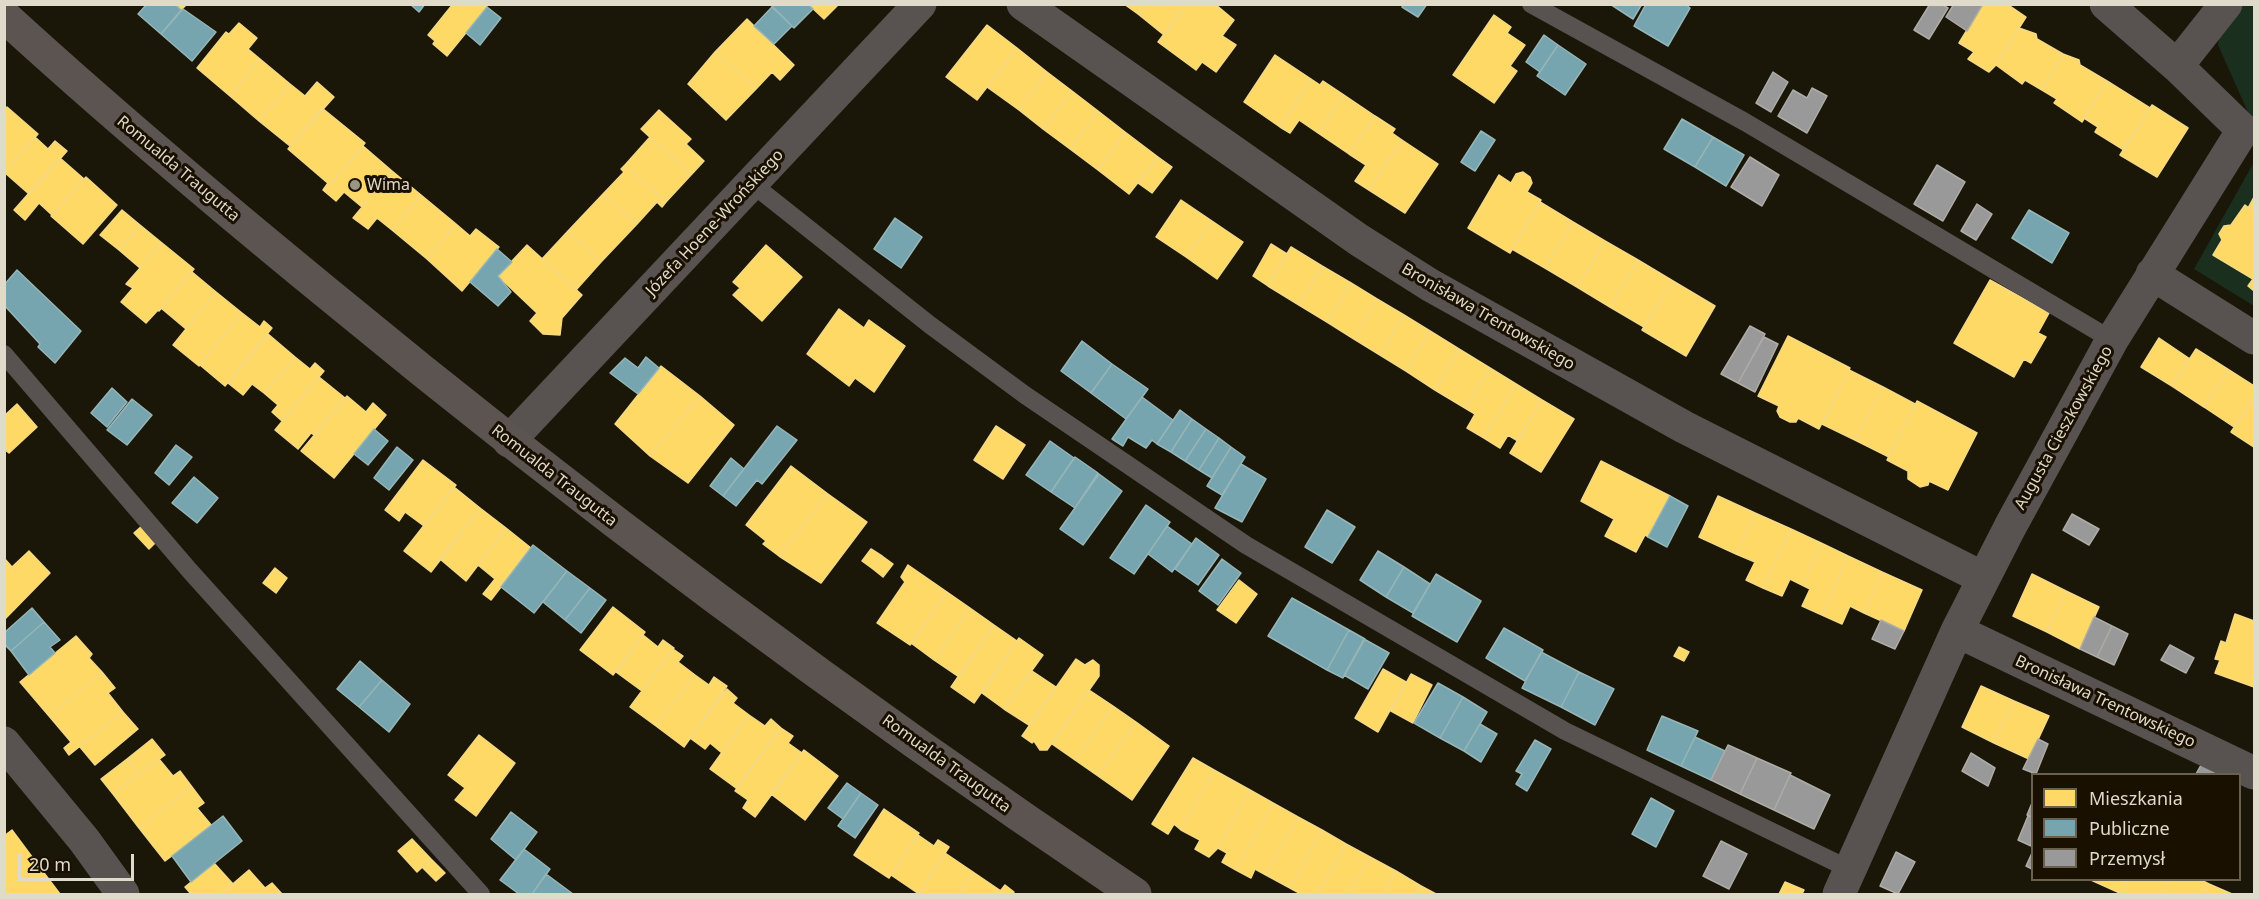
<!DOCTYPE html>
<meta charset="utf-8">
<style>
body{margin:0}
#map{position:relative;width:2259px;height:899px;overflow:hidden;background:#1a1608;font-family:"Noto Sans",sans-serif}
canvas{display:block}
.frame{position:absolute;inset:0;border:6px solid #dfdac9;pointer-events:none}
.legend{position:absolute;left:2031px;top:773px;width:210px;height:108px;box-sizing:border-box;background:#191000;border:2px solid #686150;margin:0;padding:8px 10px;list-style:none;font-size:18px;color:#dfdac9}
.legend li{display:flex;align-items:center;gap:12px;height:30px}
.legend b{width:30px;border:2px solid #686150}
.scale{position:absolute;left:18px;top:854px;width:116px;height:27px;box-sizing:border-box;border:3px solid #dfdac9;border-top:0;padding-left:8px;font-size:18px;line-height:21px;white-space:nowrap;color:#dfdac9;-webkit-text-stroke:4px #191000;paint-order:stroke}
</style>
<div id="map">
<canvas width="2259" height="899"></canvas>
<div class="frame"></div>
<ul class="legend">
<li><b style="height:16px;background:#ffd966"></b>Mieszkania</li>
<li><b style="height:16px;background:#76a5af"></b>Publiczne</li>
<li><b style="height:16px;background:#999"></b>Przemysł</li>
</ul>
<div class="scale">20 m</div>
</div>
<script>
const c = document.querySelector('canvas').getContext('2d');
c.lineJoin = 'round';
function fillPath(path, color) { c.fillStyle = color; c.fill(path, 'evenodd'); }
function stroke(path, color, width, dash) { c.strokeStyle = color; c.lineWidth = width; c.lineCap = dash ? 'butt' : 'round'; c.setLineDash(dash || []); c.stroke(path); }
function write(font, color, halo, rows, align = 'center') {
  c.font = font + ' "Noto Sans",sans-serif'; c.lineWidth = 6; c.setLineDash([]); c.textBaseline = 'middle'; c.strokeStyle = halo; c.fillStyle = color; for (const [text, x, y, turn = 0] of rows) {
    c.save(); c.translate(x, y); c.rotate((+turn || 0) * Math.PI / 180); c.textAlign = isNaN(turn) ? turn : align; if (halo) c.strokeText(text, 0, 0); c.fillText(text, 0, 0); c.restore();
  }
}
fillPath(new Path2D(`
 M2243,5H2254V143L2247,153L2251,119L2218,45L2219,35Z
 M2254,162V197L2248,208L2244,206L2231,225L2223,226L2219,234L2222,240L2213,255L2253,279L2248,286L2254,291V306L2194,269Z`), '#1a2f1e');
const homes = new Path2D(`
 M175,4H187L181,10Z
 M453,4H484L487,7L447,56L433,44L435,41L428,35Z
 M808,4H839L824,19Z
 M1124,4H1145L1138,14Z
 M1145,4H1187L1164,35L1138,14Z
 M1187,4H1215L1234,20L1222,36L1236,45L1216,72L1202,62L1196,70L1158,42Z
 M1983,4H2007L2026,17L1996,65L1989,72L1968,59L1974,52L1959,43Z
 M1494,15L1511,27L1507,33L1525,45L1510,66L1517,71L1494,103L1453,75Z
 M747,19L794,65L780,80L772,72L756,89L715,52Z
 M239,23L257,38L248,49L260,59L230,96L197,68L226,32L229,34Z
 M987,25L1017,48L977,100L946,77Z
 M2019,28L2036,34L2037,39L2063,54L2042,90L2025,80L2022,84L1996,65Z
 M1017,48L1047,72L1019,110L987,87Z
 M715,52L756,89L726,120L688,84Z
 M2063,54L2079,60L2080,65L2107,81L2082,122L2054,103L2057,99L2042,90Z
 M1275,55L1311,79L1280,127L1244,102Z
 M260,59L290,84L259,121L230,96Z
 M1047,72L1072,91L1043,129L1019,110Z
 M1311,79L1320,85L1323,81L1344,95L1318,133L1299,120L1290,133L1280,127Z
 M2107,81L2150,108L2124,150L2095,132L2098,127L2084,118Z
 M317,82L334,97L290,146L259,121L290,84L305,96Z
 M1072,91L1098,111L1070,149L1043,129Z
 M1344,95L1375,116L1349,154L1318,133Z
 M2152,105L2188,128L2157,177L2120,155Z
 M7,107L38,134L4,172V110Z
 M322,108L365,143L330,185L288,149Z
 M659,110L691,139L686,144L704,161L691,175L641,129Z
 M1098,111L1125,132L1098,170L1070,149Z
 M1375,116L1395,129L1392,133L1402,140L1369,190L1355,181L1366,165L1349,154Z
 M1125,132L1158,157L1129,194L1098,170Z
 M35,137L48,149L55,141L67,151L29,194L4,172Z
 M650,137L691,175L666,202L625,165Z
 M1402,140L1438,164L1405,213L1369,190Z
 M363,146L392,171L362,207L344,192L336,201L323,190L328,183L330,185Z
 M1158,157L1172,167L1152,193L1138,183Z
 M60,158L84,179L52,215L39,203L25,220L14,210Z
 M625,165L666,202L662,207L657,202L637,224L603,194L624,172L621,169Z
 M392,171L421,195L392,230L377,218L368,229L353,218Z
 M1523,172L1530,177L1532,183L1527,192L1541,200L1510,253L1468,228L1499,175L1511,183L1516,174Z
 M86,177L117,205L83,244L51,216Z
 M603,194L637,224L601,262L568,231Z
 M421,195L456,224L427,259L392,230Z
 M2254,197V212L2248,208Z
 M1181,200L1212,221L1186,257L1156,237Z
 M1540,202L1573,222L1545,268L1512,249Z
 M2245,205L2254,212V291L2248,286L2253,279L2213,255L2222,240L2219,234L2224,226L2231,225Z
 M122,210L140,225L119,250L100,235Z
 M1212,221L1243,242L1217,279L1186,257Z
 M1573,222L1605,241L1577,287L1545,268Z
 M456,224L470,236L476,229L499,247L462,291L427,259Z
 M140,225L162,243L140,268L119,250Z
 M568,231L601,262L576,290L542,259Z
 M1605,241L1638,260L1610,307L1577,287Z
 M162,243L194,269L159,311L158,310L146,323L121,302L133,288L126,284Z
 M1271,244L1287,254L1268,286L1253,276Z
 M527,245L582,295L562,318L560,335L543,334L530,321L537,313L498,276Z
 M766,245L802,277L762,321L733,295L740,288L733,282Z
 M1291,247L1322,266L1299,305L1268,286Z
 M1638,260L1673,281L1644,327L1610,307Z
 M1322,266L1351,283L1327,322L1299,305Z
 M192,272L216,292L186,329L161,308Z
 M1990,280L2049,313L2038,333L2046,337L2031,363L2024,359L2014,377L1954,343Z
 M1673,281L1715,306L1686,356L1642,330Z
 M1351,283L1377,299L1354,339L1327,322Z
 M216,292L242,313L199,366L173,345Z
 M1377,299L1404,315L1380,355L1354,339Z
 M839,309L864,328L869,320L905,346L874,392L855,378L849,386L807,354Z
 M242,313L260,327L264,321L272,328L225,386L200,365Z
 M1404,315L1430,331L1406,371L1380,355Z
 M1430,331L1459,349L1435,390L1406,371Z
 M268,334L295,357L264,393L252,384L243,395L228,383Z
 M1788,336L1850,368L1819,429L1798,418L1796,422H1790L1780,417L1777,411L1779,406L1758,396Z
 M2159,338L2190,359L2172,386L2141,367Z
 M1459,349L1490,368L1465,408L1435,390Z
 M2196,349L2229,370L2204,407L2172,386Z
 M295,357L310,369L315,363L324,371L282,421L272,412L278,405L264,393Z
 M661,366L700,396L650,456L615,424Z
 M1490,368L1516,384L1484,438L1467,428L1475,414L1465,408Z
 M1849,370L1883,387L1855,440L1822,424Z
 M2229,370L2254,386V398L2234,427L2204,407Z
 M319,377L345,398L314,435L311,433L298,449L275,430Z
 M1516,384L1542,400L1518,441L1508,435L1500,448L1484,438Z
 M1883,387L1915,404L1889,457L1855,440Z
 M347,396L366,412L373,403L386,415L334,478L301,451Z
 M700,396L734,425L688,483L650,456Z
 M2254,398V447L2231,432Z
 M1542,400L1574,419L1541,472L1510,453Z
 M1917,401L1977,433L1948,490L1929,481L1928,485L1920,487L1908,479V471L1887,460Z
 M17,404L37,427L9,453L4,449V416Z
 M996,426L1025,445L1003,479L974,460Z
 M423,460L456,485L424,526L405,512L399,521L385,510Z
 M1601,461L1670,496L1648,537L1645,535L1636,552L1605,536L1614,519L1581,501Z
 M791,466L828,494L779,556L763,544L766,541L746,525Z
 M454,487L480,508L431,572L404,551Z
 M828,494L867,522L821,583L779,556Z
 M1718,496L1755,513L1736,554L1699,537Z
 M480,508L506,528L466,581L440,559Z
 M1755,513L1791,529L1763,588L1746,580L1755,562L1736,554Z
 M143,525L157,541L149,549L134,533Z
 M506,528L531,548L491,600L483,594L495,579L478,565Z
 M1791,529L1821,543L1802,585L1790,579L1782,596L1763,588Z
 M1821,543L1848,556L1822,615L1802,606L1810,589L1802,585Z
 M871,549L882,556L873,569L862,561Z
 M29,551L50,573L4,620V558L12,567Z
 M882,556L893,564L883,577L873,569Z
 M1848,556L1882,572L1864,613L1850,606L1842,624L1822,615Z
 M908,565L947,592L910,645L877,623L905,582L901,577Z
 M275,568L287,578L276,593L263,583Z
 M1882,572L1922,590L1904,631L1864,613Z
 M2032,574L2066,591L2047,632L2013,616Z
 M1239,580L1257,594L1236,623L1217,610Z
 M2066,591L2099,607L2080,649L2047,632Z
 M947,592L970,608L934,660L911,643Z
 M613,607L645,632L613,675L580,650Z
 M970,608L994,625L959,677L934,660Z
 M2235,614L2254,621V687L2215,673L2220,660L2215,659L2221,641L2226,643Z
 M994,625L1017,641L974,703L951,687Z
 M643,635L658,647L663,640L674,648L642,691L616,672Z
 M76,636L92,654L89,658L102,672L49,716L20,682Z
 M1019,638L1043,655L1004,709L982,693Z
 M1679,647L1689,652L1684,661L1674,656Z
 M673,649L683,656L678,662L695,675L656,726L630,707Z
 M1076,659L1085,665L1093,660L1099,665V676L1047,750H1040L1034,741L1032,743L1022,736Z
 M1383,669L1406,682L1378,732L1355,718Z
 M1032,671L1056,687L1029,725L1004,709Z
 M102,672L115,688L108,693L123,712L69,755L64,748L71,742L49,716Z
 M1411,674L1432,685L1413,723L1391,711Z
 M695,675L709,685L714,677L727,686L684,747L656,726Z
 M1981,686L2014,701L1994,743L1962,727Z
 M727,689L737,698L733,703L749,715L722,753L710,743L705,749L690,738Z
 M1089,690L1113,706L1075,760L1052,744Z
 M2014,701L2049,716L2029,759L1994,743Z
 M1113,706L1136,722L1098,776L1075,760Z
 M123,712L138,729L95,765L80,747Z
 M749,715L765,726L771,719L781,728L736,788L710,769Z
 M1136,722L1169,746L1132,800L1098,776Z
 M781,728L793,736L788,743L802,753L755,817L743,808L748,800L735,791Z
 M479,735L515,763L476,816L455,800L465,788L448,775Z
 M152,739L165,755L139,774L127,759Z
 M804,750L838,776L805,820L771,794Z
 M1193,758L1214,770L1181,830L1174,824L1168,834L1152,824Z
 M127,759L139,774L113,794L101,779Z
 M159,759L173,776L180,771L192,787L139,828L113,794Z
 M1214,770L1250,790L1218,848L1209,857L1195,849L1200,840L1181,830Z
 M192,787L204,803L197,808L212,826L165,861L139,828Z
 M1250,790L1273,803L1236,870L1222,862L1227,853L1218,848Z
 M1273,803L1298,817L1266,875L1255,869L1251,878L1236,870Z
 M884,809L919,833L889,878L854,855Z
 M1298,817L1322,830L1290,888L1266,875Z
 M12,830L38,865L4,891V836Z
 M1322,830L1346,844L1317,894H1301L1290,888Z
 M918,835L934,846L938,840L949,847L919,894L891,875Z
 M412,839L431,859L417,872L398,851Z
 M1346,844L1370,857L1349,894H1317Z
 M945,853L973,872L959,894H919Z
 M1370,857L1396,871L1383,894H1349Z
 M431,859L445,873L436,881L422,867Z
 M214,863L233,884L221,894H191L185,887Z
 M38,865L60,894H4V891Z
 M249,870L265,888L272,883L282,894H221Z
 M1396,871L1421,886L1416,894H1383Z
 M973,872L1001,891L998,894H959Z
 M2091,880H2128L2122,894Z
 M2128,880H2169L2162,894H2121Z
 M2169,880H2201L2209,884L2204,894H2162Z
 M1785,882L1804,890L1802,894H1779Z
 M2209,884L2232,894H2204Z
 M1005,885L1014,892L1013,894H998Z
 M1421,886L1436,894H1416Z`);
fillPath(homes, '#ffd966');
stroke(homes, '#f5d984', 1.5);
const public = new Path2D(`
 M147,4H175L181,10L161,34L138,14Z
 M410,4H425L419,12Z
 M770,4H808L813,9L794,28Z
 M1403,4H1427L1418,17L1402,7Z
 M1610,4H1642L1633,19Z
 M1646,4H1685L1690,8L1668,46L1634,26Z
 M487,7L501,18L480,45L466,33Z
 M772,7L792,26L774,44L754,26Z
 M183,9L216,32L192,61L161,34Z
 M1544,35L1558,45L1540,72L1526,62Z
 M1558,45L1586,64L1565,95L1537,76Z
 M1682,119L1713,137L1695,167L1664,149Z
 M1481,131L1495,140L1475,171L1461,162Z
 M1713,137L1744,155L1726,186L1695,167Z
 M2029,210L2069,233L2052,263L2012,238Z
 M895,218L922,237L901,268L874,249Z
 M497,249L512,262L498,276L511,292L498,306L470,282Z
 M17,270L81,331L55,363L38,347L40,344L4,305V285Z
 M1082,341L1112,364L1091,393L1061,371Z
 M646,357L659,368L638,394L610,373L625,358L638,368Z
 M1112,364L1148,389L1126,419L1091,393Z
 M112,388L127,402L107,427L91,413Z
 M1142,397L1173,420L1157,444L1152,440L1146,448L1128,437L1123,446L1112,439Z
 M132,399L152,415L127,445L107,430Z
 M1180,410L1192,419L1171,452L1157,444Z
 M1192,419L1206,429L1185,461L1171,452Z
 M777,426L797,440L762,484L757,480L736,506L723,496Z
 M374,429L388,441L368,465L354,454Z
 M1206,429L1219,438L1199,470L1185,461Z
 M1219,438L1231,447L1212,478L1199,470Z
 M1050,441L1074,458L1051,492L1026,475Z
 M176,445L192,457L169,485L155,473Z
 M397,447L413,460L389,490L374,478Z
 M1231,447L1245,457L1222,495L1207,486Z
 M1075,457L1098,473L1075,508L1051,492Z
 M731,458L744,469L723,496L710,486Z
 M1241,464L1266,479L1242,522L1215,508Z
 M1099,474L1122,491L1083,545L1060,529Z
 M194,477L218,498L197,523L172,503Z
 M1670,496L1688,506L1667,547L1648,537Z
 M1146,505L1170,522L1134,574L1110,558Z
 M1327,510L1355,527L1332,563L1305,547Z
 M1167,526L1192,544L1172,572L1148,554Z
 M1196,538L1219,555L1198,585L1175,569Z
 M533,545L567,571L534,613L501,587Z
 M1378,551L1404,567L1386,597L1360,580Z
 M1222,559L1241,573L1218,605L1199,591Z
 M1404,567L1430,584L1413,613L1386,597Z
 M567,571L590,588L565,620L543,602Z
 M1436,574L1481,601L1457,642L1412,616Z
 M590,588L606,600L581,633L565,620Z
 M1292,598L1349,630L1327,670L1268,636Z
 M32,608L44,622L11,651L4,644V633Z
 M44,622L60,640L50,647L55,653L29,675L11,651Z
 M1504,628L1543,650L1525,681L1486,658Z
 M1349,630L1365,639L1343,678L1327,670Z
 M1364,639L1389,653L1368,689L1344,675Z
 M1541,652L1579,672L1561,707L1522,688Z
 M360,661L382,680L359,707L337,689Z
 M1579,672L1614,689L1595,725L1561,707Z
 M382,680L410,704L389,732L359,707Z
 M1438,683L1463,697L1440,738L1414,723Z
 M1463,697L1487,712L1464,751L1440,738Z
 M1662,716L1698,731L1681,766L1647,750Z
 M1480,724L1497,734L1481,762L1464,751Z
 M1695,737L1725,751L1711,780L1681,766Z
 M1535,740L1551,749L1527,791L1516,784L1522,774L1516,771Z
 M847,783L861,793L843,819L828,808Z
 M861,793L878,805L855,838L838,826Z
 M1651,798L1674,811L1656,847L1632,834Z
 M511,812L537,832L516,860L491,839Z
 M223,816L242,841L191,882L172,856Z
 M524,849L550,869L532,894H519L500,880Z
 M546,874L573,894H532Z`);
fillPath(public, '#76a5af');
stroke(public, '#96b5b7', 1.5);
const industry = new Path2D(`
 M1930,4H1941L1948,8L1929,39L1914,30Z
 M1954,4H1983L1967,31L1946,17Z
 M1773,72L1788,82L1771,112L1756,103Z
 M1812,88L1827,96L1807,133L1778,116L1793,90L1807,98Z
 M1750,157L1779,175L1762,206L1731,187Z
 M1937,165L1965,182L1943,221L1914,204Z
 M1977,204L1992,214L1976,240L1961,231Z
 M1750,326L1765,334L1738,383L1721,374Z
 M1764,337L1778,344L1755,392L1738,383Z
 M2072,514L2099,529L2089,545L2063,530Z
 M2094,617L2112,626L2097,657L2080,649Z
 M1881,620L1904,631L1895,649L1872,639Z
 M2112,626L2128,634L2114,665L2097,657Z
 M2170,645L2194,658L2186,673L2161,660Z
 M2038,739L2048,744L2036,774L2023,769Z
 M1728,745L1757,758L1740,794L1711,780Z
 M1971,753L1995,768L1988,786L1962,771Z
 M1757,758L1791,773L1774,810L1740,794Z
 M2201,765L2217,773V774H2196Z
 M1790,775L1830,795L1814,829L1774,810Z
 M2032,803V817L2027,815Z
 M2028,816L2032,817L2031,846L2018,840Z
 M1721,841L1747,854L1729,889L1703,876Z
 M1896,852L1915,862L1898,894L1880,886Z
 M2032,853V869L2026,866Z`);
fillPath(industry, '#999');
stroke(industry, '#aeaca7', 1.5);
stroke(new Path2D(`
 M1531,4L1745,122L2112,340
 M751,183L930,325L1025,395L1246,545L1565,731L1849,869
 M4,354L190,571L481,894`), '#585250', 18);
stroke(new Path2D(`
 M1023,4L1359,240L1430,285L1684,427L1983,578
 M2106,4L2177,66
 M2152,274L2254,338
 M509,441L920,4
 M1957,631L2254,773
 M4,743L84,840L123,894
 M1839,894L1957,631L2010,527L2112,340L2243,130L2177,66L2226,4`), '#585250', 33);
stroke(new Path2D(`
 M4,16C109,112 217,203 327,293C586,507 856,707 1135,894`), '#5b5450', 33);
for (const [x, y, r, color] of [
 [355,185,6,"#9a9585"]
]) { const dot = new Path2D(); dot.arc(x, y, r, 0, 2 * Math.PI); c.fillStyle = color; c.fill(dot); stroke(dot, '#191000', 2); }
write('16px', '#dfdac9', '#191000', [
 ["Romualda Traugutta",178,169,40],
 ["Józefa Hoene-Wrońskiego",715,223,-47],
 ["Bronisława Trentowskiego",1488,317,30],
 ["Augusta Cieszkowskiego",2064,428,-61],
 ["Romualda Traugutta",554,476,38],
 ["Bronisława Trentowskiego",2105,702,25],
 ["Romualda Traugutta",946,764,36]
]);
write('16px', '#dfdac9', '#191000', [
 ["Wima",367,185]
], 'left');
</script>
